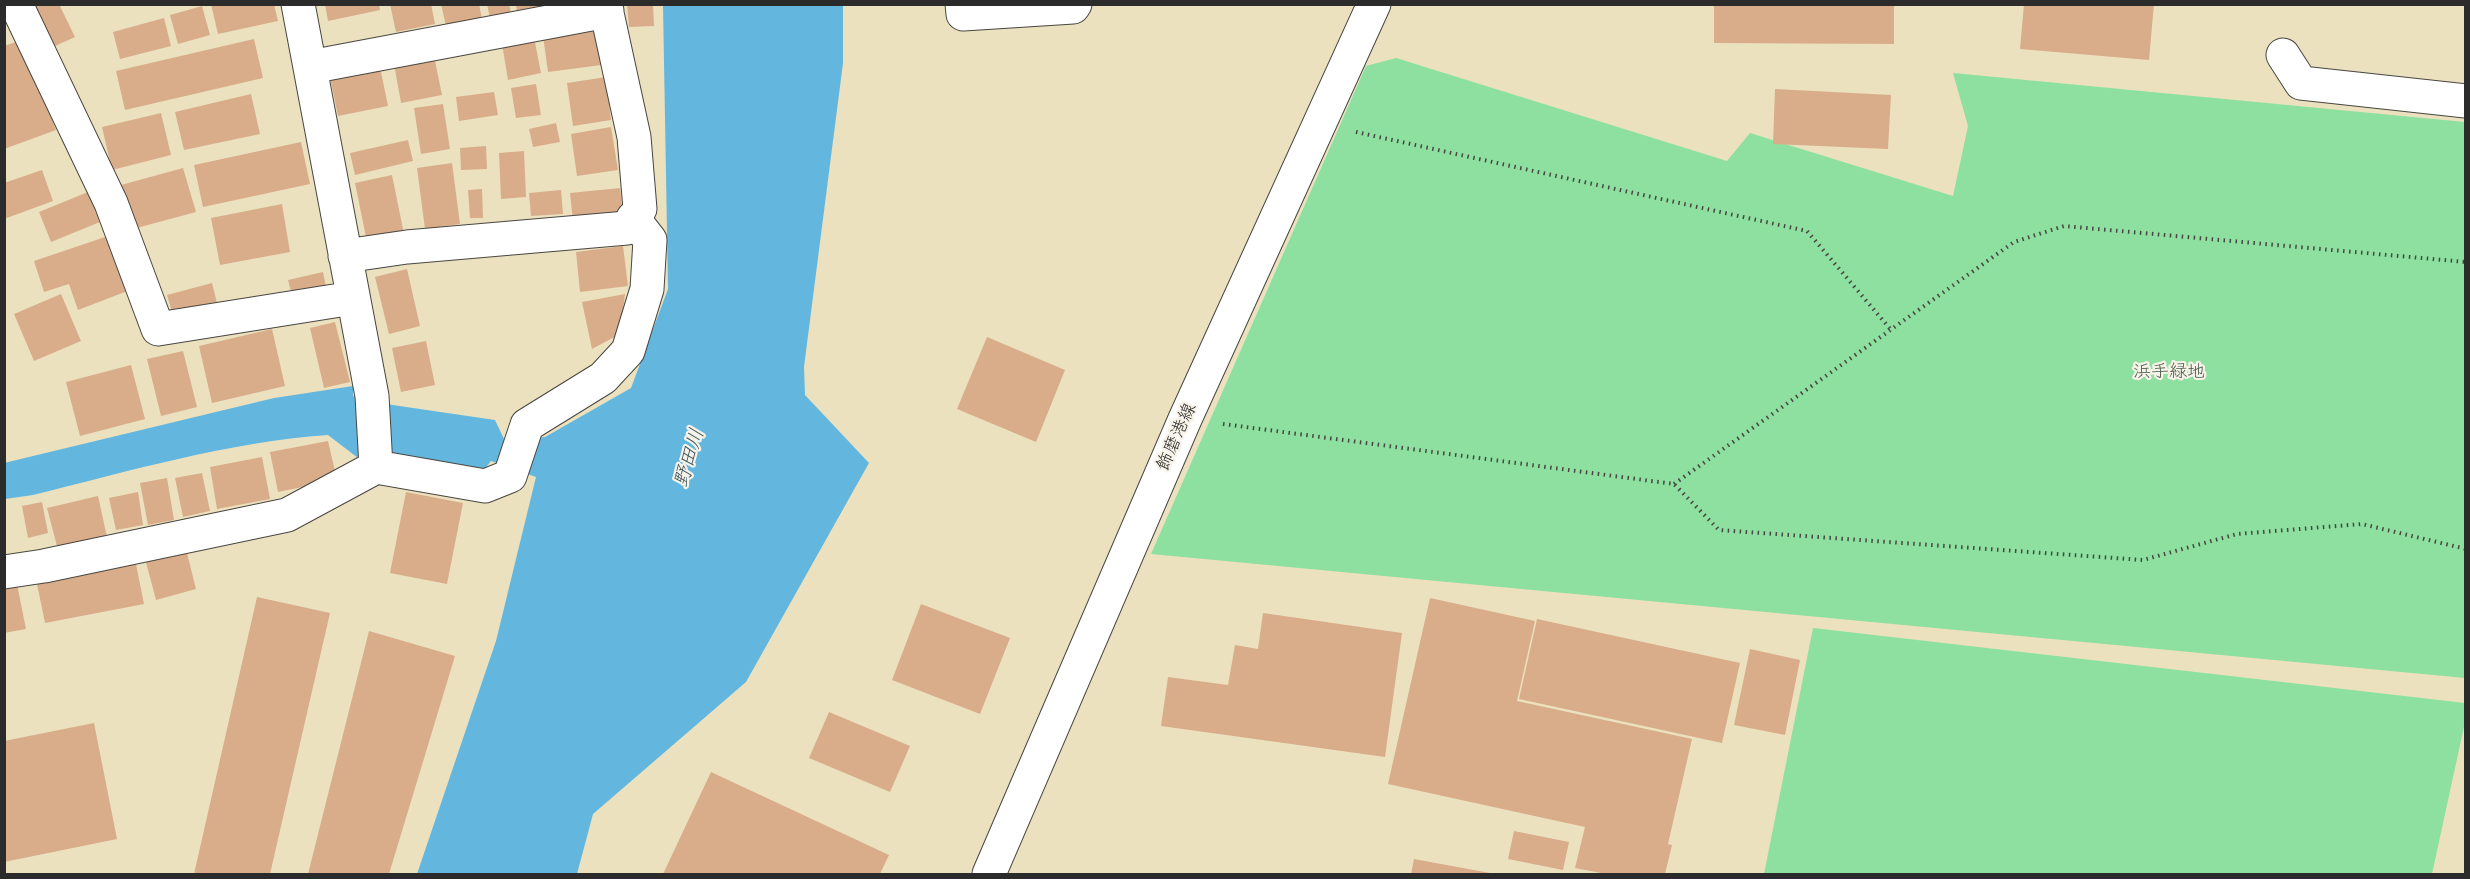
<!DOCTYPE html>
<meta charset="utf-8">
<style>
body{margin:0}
#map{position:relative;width:2470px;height:879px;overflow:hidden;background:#ebe1bf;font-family:Sriracha,sans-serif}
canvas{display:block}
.frame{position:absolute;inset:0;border:6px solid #2b2b2b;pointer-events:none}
</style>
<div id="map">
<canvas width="2470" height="879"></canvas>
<div class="frame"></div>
</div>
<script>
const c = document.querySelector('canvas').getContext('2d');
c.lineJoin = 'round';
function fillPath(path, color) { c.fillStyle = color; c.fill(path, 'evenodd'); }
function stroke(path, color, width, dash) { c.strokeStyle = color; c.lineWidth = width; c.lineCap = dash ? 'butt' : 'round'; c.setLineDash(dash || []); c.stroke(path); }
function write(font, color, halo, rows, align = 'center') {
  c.font = font + ' Sriracha,"Klee One",sans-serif'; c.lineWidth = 4.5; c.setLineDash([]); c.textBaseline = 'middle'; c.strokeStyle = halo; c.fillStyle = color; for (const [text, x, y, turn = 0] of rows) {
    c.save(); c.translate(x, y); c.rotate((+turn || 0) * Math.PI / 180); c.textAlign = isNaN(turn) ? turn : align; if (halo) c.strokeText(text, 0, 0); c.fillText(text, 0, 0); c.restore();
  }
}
fillPath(new Path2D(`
 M1396,58L1727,161L1750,133L1953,196L1968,126L1953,73L2465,122V678L1151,554L1366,66Z
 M1813,628L2465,703V722L2432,874H1764Z`), '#8de0a0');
fillPath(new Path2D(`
 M663,5H843V63L804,367L805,395L869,463L746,682L593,814L577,874H417L496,641L536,477L491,461L483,471L389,453L358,458L328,435C228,442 130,471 33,495L5,499L4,463L274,398L353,386V396L379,403L495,420L504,439L545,437L631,388L668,289Z`), '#63b7df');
fillPath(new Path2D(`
 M33,4H59L75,37L53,47Z
 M211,4H274L278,21L218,34Z
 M325,4H379L380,10L328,21Z
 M390,4H431L435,24L396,32Z
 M441,4H479L482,19L446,26Z
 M487,4H509L512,18L491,23Z
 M516,4H548V6L517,12Z
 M627,4H653L654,26L629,27Z
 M1714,4H1894V44L1714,43Z
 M2024,4H2154L2149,60L2020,49Z
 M202,6L210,35L178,44L170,15Z
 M164,18L171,46L120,59L113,32Z
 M596,29L601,65L548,72L543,36Z
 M533,32L541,73L508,80L501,38Z
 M254,39L263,78L125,110L116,71Z
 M22,40L56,130L4,149V46Z
 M434,56L442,95L401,103L394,64Z
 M380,67L388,106L338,116L330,77Z
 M606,77L611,120L573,126L567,83Z
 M536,84L541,115L516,118L511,88Z
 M1775,89L1891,95L1888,149L1773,144Z
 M494,92L498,115L459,121L456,97Z
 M251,94L260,134L184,150L175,112Z
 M443,104L450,149L421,154L414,108Z
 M161,113L171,155L112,170L102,127Z
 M556,123L560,142L533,147L529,129Z
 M611,127L618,170L577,176L571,134Z
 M408,140L413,161L355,175L350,153Z
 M301,142L310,184L203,207L194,165Z
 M486,146L487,169L461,170L460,148Z
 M524,151L526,197L501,199L499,153Z
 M452,163L460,224L425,229L417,168Z
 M183,168L196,212L133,229L121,185Z
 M42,170L53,201L4,219V183Z
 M392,175L404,234L367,242L355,183Z
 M620,188L623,215L573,221L570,193Z
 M482,189L483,218H470L468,190Z
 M561,190L563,214L531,216L529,193Z
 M88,192L100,222L51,242L39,212Z
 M282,204L290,252L220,265L211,218Z
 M111,235L130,290L78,310L69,284L44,292L34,261Z
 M623,246L628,286L580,292L576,252Z
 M407,269L420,326L389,334L375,277Z
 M323,272L327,292L293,299L288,280Z
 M212,283L217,303L173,315L167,295Z
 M61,294L81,341L34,361L14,314Z
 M625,294L620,334L592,349L582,302Z
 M335,322L350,382L324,388L310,328Z
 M272,329L285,386L212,403L199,346Z
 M987,337L1065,370L1036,442L957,409Z
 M426,341L435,385L401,392L392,348Z
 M183,351L197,407L161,416L147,359Z
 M131,365L145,419L80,436L66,382Z
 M328,441L337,480L278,492L270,452Z
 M262,457L270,499L217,509L210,467Z
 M202,473L210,511L183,517L175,478Z
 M167,478L174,520L148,525L140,483Z
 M138,492L143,525L116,530L109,498Z
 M406,492L463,503L447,584L390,573Z
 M98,496L107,537L58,550L47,508Z
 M42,502L48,533L28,538L22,506Z
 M185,545L196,589L156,600L144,555Z
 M135,559L144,604L45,623L36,579Z
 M17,584L26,629L4,633V586Z
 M257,597L330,613L270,874H194Z
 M1430,598L1535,621L1517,701L1692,739L1668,844L1672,845L1665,874H1606L1575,868L1585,827L1388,784Z
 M921,604L1010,638L980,714L892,680Z
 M1263,613L1402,633L1385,757L1161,726L1168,677L1228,685L1235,645L1258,649Z
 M1537,619L1740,663L1722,743L1519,699Z
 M369,631L455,656L389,874H308Z
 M1750,649L1800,660L1785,735L1734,725Z
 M829,712L910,746L890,792L809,758Z
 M94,723L117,839L4,862V741Z
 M711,772L889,855L880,874H663Z
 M1514,831L1569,842L1563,870L1508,859Z
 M1414,859L1490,873V874H1411Z`), '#d9ad89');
const minor = new Path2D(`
 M16,4L111,203L158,329L353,298
 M298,4L372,396L376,467
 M962,4L963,14L1073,7L1075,4
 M2283,55L2301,83L2466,101
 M310,67L607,11
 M345,256L407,247L627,228L640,209L634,137L605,4
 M4,572L44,566L287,515L376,467L485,486L510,476L527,425L603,378L628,351L647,289L650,240L633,218`);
const major = new Path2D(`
 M989,874L1185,419L1374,4`);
stroke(minor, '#484641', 35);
stroke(major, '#484641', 35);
stroke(new Path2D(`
 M1356,132L1807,231L1892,331
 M1223,424L1674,484L1719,530L2143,560L2237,534L2362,524L2466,549
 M1674,484L2014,242L2064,226L2466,262`), '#484641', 4, [1.5, 4.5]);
stroke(minor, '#fff', 33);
stroke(major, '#fff', 33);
write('18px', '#445848', '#f7f3e8', [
 ["浜手緑地",2169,372]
]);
write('18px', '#2b2b2b', '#f7f3e8', [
 ["飾磨港線",1177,437,-66]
]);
write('italic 20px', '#3c5561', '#f7f3e8', [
 ["野田川",690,458,-73]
]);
</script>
